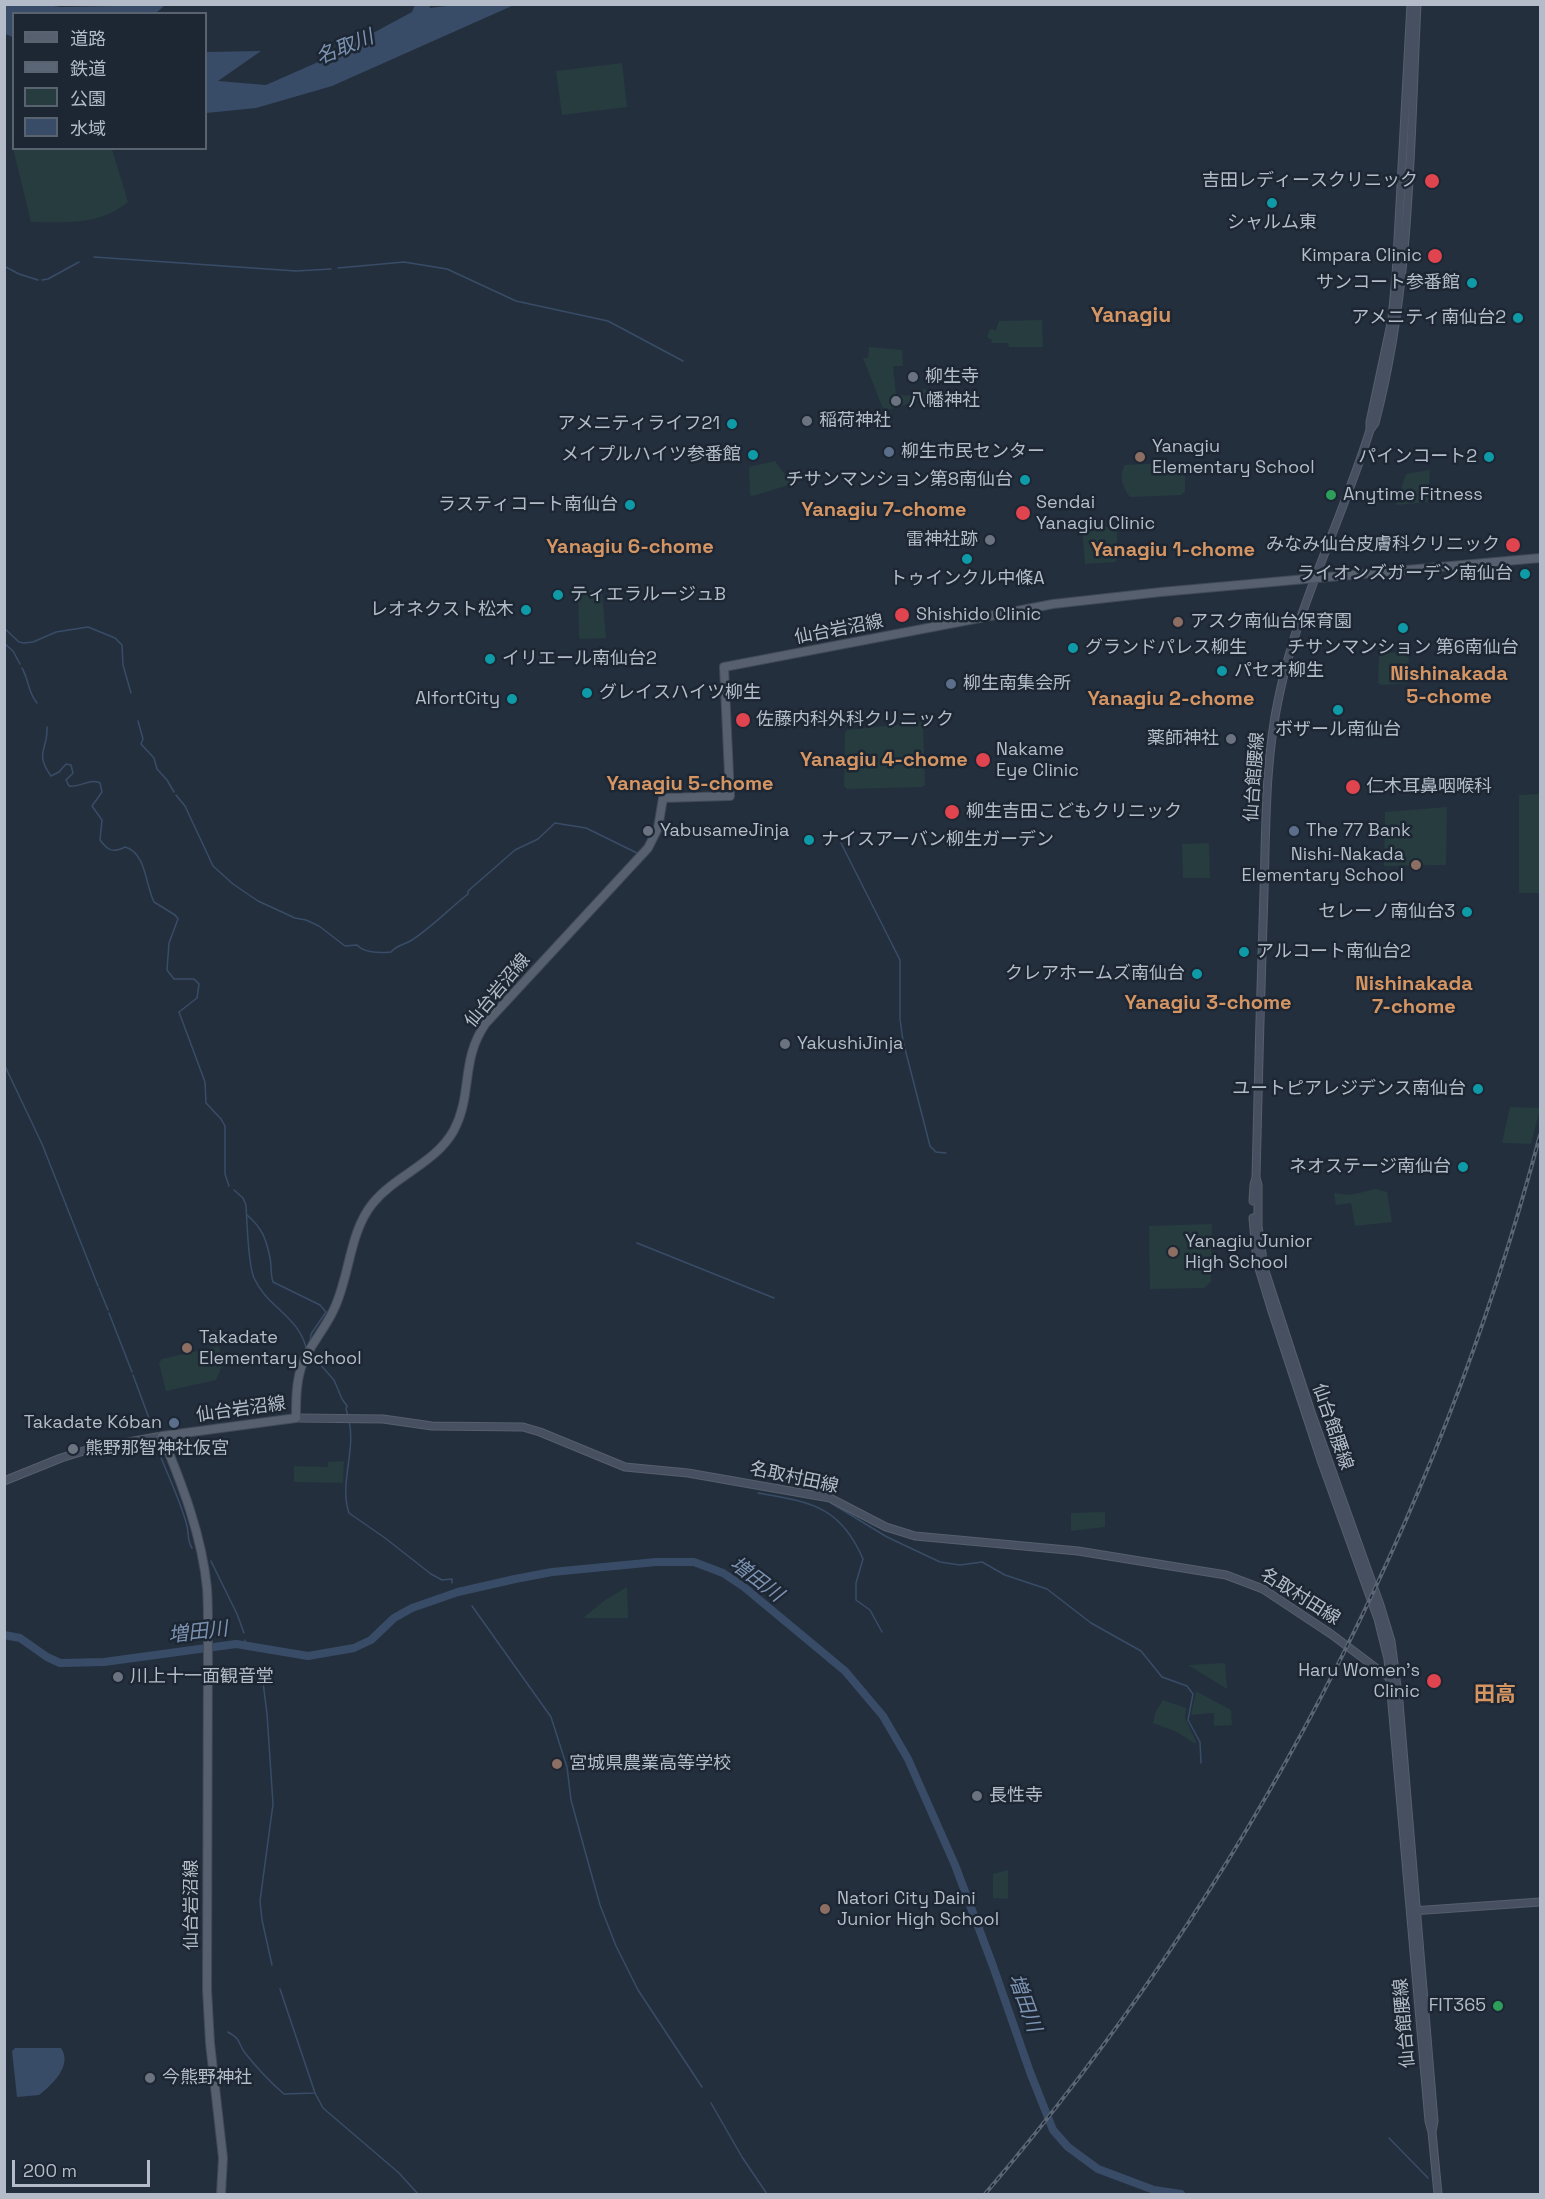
<!DOCTYPE html>
<meta charset="utf-8">
<style>
body{margin:0}
#map{position:relative;width:1545px;height:2199px;overflow:hidden;background:#242f3e;font-family:"Space Grotesk","Noto Sans JP",sans-serif}
canvas{display:block}
.frame{position:absolute;inset:0;border:6px solid #b4bcc9;pointer-events:none}
.legend{position:absolute;left:12px;top:12px;width:195px;height:138px;box-sizing:border-box;background:#1d2633;border:2px solid #59626f;margin:0;padding:8px 10px;list-style:none;font-size:18px;color:#b4bcc9}
.legend li{display:flex;align-items:center;gap:12px;height:30px}
.legend b{width:30px;border:2px solid #59626f}
.scale{position:absolute;left:12px;top:2160px;width:138px;height:27px;box-sizing:border-box;border:3px solid #b4bcc9;border-top:0;padding-left:8px;font-size:18px;line-height:21px;white-space:nowrap;color:#b4bcc9;-webkit-text-stroke:4px #1d2633;paint-order:stroke}
</style>
<div id="map">
<canvas width="1545" height="2199"></canvas>
<div class="frame"></div>
<ul class="legend">
<li><b style="height:8px;background:#56606e"></b>道路</li>
<li><b style="height:8px;background:#5a6575"></b>鉄道</li>
<li><b style="height:16px;background:#263c3f"></b>公園</li>
<li><b style="height:16px;background:#394c67"></b>水域</li>
</ul>
<div class="scale">200 m</div>
</div>
<script>
const c = document.querySelector('canvas').getContext('2d');
c.lineJoin = 'round';
function fillPath(path, color) { c.fillStyle = color; c.fill(path, 'evenodd'); }
function stroke(path, color, width, dash) { c.strokeStyle = color; c.lineWidth = width; c.lineCap = dash ? 'butt' : 'round'; c.setLineDash(dash || []); c.stroke(path); }
function write(font, color, halo, rows, align = 'center') {
  c.font = font + ' "Space Grotesk","Noto Sans JP",sans-serif'; c.lineWidth = 5; c.setLineDash([]); c.textBaseline = 'middle'; c.strokeStyle = halo; c.fillStyle = color; for (const [text, x, y, turn = 0] of rows) {
    c.save(); c.translate(x, y); c.rotate((+turn || 0) * Math.PI / 180); c.textAlign = isNaN(turn) ? turn : align; if (halo) c.strokeText(text, 0, 0); c.fillText(text, 0, 0); c.restore();
  }
}
fillPath(new Path2D(`
 M622,63L627,107L562,115L556,71Z
 M11,140L13,141L14,148L112,149L128,202C98,226 68,222 31,222Z
 M1042,320L1043,347H1009L1008,343H991L992,340L987,337L990,329L996,330L999,321Z
 M869,347L902,350L903,366H893L896,394L908,396L913,394L914,390L926,389L927,396L931,397L884,411L863,358H868Z
 M775,461L792,484L753,496L750,495L749,467Z
 M1170,463L1175,466H1185V491L1181,495L1130,497C1123,488 1118,476 1125,465Z
 M1430,470L1428,502L1397,505L1396,503L1406,474Z
 M1115,526L1117,529V559L1115,562L1085,564L1082,529Z
 M599,590L602,592L606,638L581,639L579,637L578,594L580,591Z
 M1409,651L1408,683L1382,685L1378,683L1379,654Z
 M923,722L925,785L922,787L847,789L844,786L845,733L847,730Z
 M1540,794V893H1519V795Z
 M1447,807L1446,865L1384,866L1385,812Z
 M1209,843L1210,878H1183L1182,844Z
 M1510,1107L1540,1108L1531,1144L1502,1143Z
 M1376,1189L1387,1192L1392,1222L1355,1226L1351,1203L1336,1205L1334,1193L1350,1195Z
 M1212,1224L1211,1282L1204,1288L1150,1289L1149,1226Z
 M219,1346L223,1364L216,1380L166,1391L159,1363L162,1359Z
 M344,1461L343,1483L294,1482V1466L328,1467V1462Z
 M1105,1512V1527L1071,1531V1513Z
 M627,1587L628,1618H583L605,1600Z
 M1225,1663L1227,1689L1188,1665Z
 M1196,1691L1231,1710L1232,1725L1214,1726V1713L1191,1715Z
 M1163,1700L1186,1708L1185,1718L1197,1743H1194L1177,1732L1153,1723L1156,1711Z
 M1008,1870V1899L993,1898V1874Z`), '#263c3f');
fillPath(new Path2D(`
 M38,4L61,7L165,5L156,13L14,14L13,37L5,34V5Z
 M463,4L514,5L332,86L256,108L206,113V52L261,51L218,81L266,85L325,59L412,12L415,5H429L430,8Z
 M15,2048H61C73,2065 52,2085 39,2095L17,2097L12,2051Z`), '#394c67');
stroke(new Path2D(`
 M94,257L296,271L331,269
 M4,266L19,274L38,280
 M338,268L404,262L447,269L516,301L608,321L683,361
 M42,280L48,279L79,262
 M4,628L19,642L24,643L33,642L56,632L88,627L115,638L122,645L123,665L131,693
 M4,643L13,651L20,664
 M22,668C29,680 28,693 37,703
 M138,721L143,739L141,744L154,758L157,769L167,780L174,792
 M47,727C48,751 34,752 51,776L59,772L66,764L71,765L73,773L66,780L69,786C80,788 89,778 100,783L102,792L92,806L102,820L100,840C108,851 113,853 125,847C146,852 146,887 154,902L175,915L178,919L169,943L167,970L174,979H194L199,984L197,998L179,1012L205,1082L206,1103L221,1119L225,1126V1174L229,1186
 M176,795L185,806L213,866L233,884L258,901L295,918L306,920L319,926L345,946L357,945C364,953 381,953 391,952C397,945 404,945 412,940C432,927 449,909 468,894V891L515,850L538,839L555,823L586,828L637,853
 M840,841L900,960V1019L903,1041L930,1146L936,1152L946,1153
 M4,1064L42,1144L98,1286
 M234,1190L243,1198L246,1205C247,1221 248,1265 254,1278C267,1307 297,1315 306,1347
 M247,1215C262,1228 266,1238 270,1258C272,1267 270,1273 273,1282L320,1305L326,1312L311,1334L310,1342
 M637,1243L774,1298
 M99,1288L108,1310
 M109,1313L132,1372
 M310,1353L334,1380L342,1399L347,1406L346,1409L348,1416
 M133,1375L153,1429
 M349,1421C356,1451 339,1484 349,1513L385,1538L431,1574L442,1580L452,1579V1583
 M152,1444L159,1451
 M160,1455C169,1478 181,1502 187,1526C189,1534 187,1541 192,1548
 M758,1493C809,1502 840,1505 863,1559L856,1583V1600L870,1610L882,1632
 M831,1503L887,1537L940,1562L960,1565L982,1562L1005,1575L1047,1589L1091,1623L1141,1651L1162,1677L1187,1686L1193,1694L1188,1720L1200,1742L1201,1763
 M211,1561L237,1614L244,1633
 M472,1606L551,1717L567,1767L571,1800L585,1851L600,1905L616,1946L638,1990L702,2087
 M245,1640V1644
 M261,1666L267,1714L273,1804L260,1901L262,1920L272,1965
 M280,1989L315,2093L323,2108L399,2173L418,2194
 M228,2032C242,2040 237,2042 245,2053C257,2068 270,2082 284,2094L314,2093
 M711,2103L742,2157L767,2194
 M1389,2138L1428,2178`), '#394c67', 1.5);
stroke(new Path2D(`
 M4,1635L20,1638L47,1657L60,1663L104,1662L236,1644L308,1656L354,1648L371,1640L394,1618L412,1608L458,1592L515,1579L552,1572L656,1562H694L723,1573L744,1587L845,1671L883,1716L908,1759L955,1865L993,1966L1030,2072L1053,2130L1068,2147L1098,2169L1154,2190L1181,2194`), '#394c67', 8);
const secondary = new Path2D(`
 M1417,4C1410,144 1411,288 1375,423L1370,430C1342,520 1298,604 1279,696C1265,760 1266,826 1264,891C1261,986 1258,1082 1256,1177L1258,1185V1226L1264,1268L1311,1412L1380,1605L1391,1641L1399,1702L1434,2121L1432,2132
 M1370,430V422L1392,319L1396,276L1411,4
 M1253,1201L1254,1185L1256,1177
 M1253,1218L1257,1262L1271,1308L1322,1463L1378,1619L1388,1659L1429,2121L1432,2132L1438,2194
 M296,1418L383,1419L432,1426L523,1427L540,1432L625,1467L688,1473L830,1498L886,1527L915,1536L1078,1551L1226,1575L1263,1589L1331,1634L1396,1683
 M4,1481L61,1458L90,1449L162,1436
 M1412,1911L1540,1902`);
const primary = new Path2D(`
 M221,2194L223,2158L210,2043L207,1989L208,1630C208,1616 208,1602 207,1588C202,1536 182,1484 162,1436L296,1418C296,1402 296,1384 301,1368C308,1346 325,1330 334,1309C350,1276 349,1232 373,1203C396,1175 436,1163 454,1130C473,1094 460,1060 486,1023L648,848L658,828L663,798L730,796L724,667L1053,604L1161,592L1540,558`);
stroke(secondary, '#565f6c', 9);
stroke(primary, '#414a57', 10);
stroke(secondary, '#465061', 7);
stroke(primary, '#56606e', 8);
const rail = new Path2D(`
 M985,2194C1245,1890 1438,1522 1540,1135`);
stroke(rail, '#5a6575', 4);
stroke(rail, '#1d2633', 1.5, [4.5]);
for (const [x, y, r, color] of [
 [1432,181,8,"#e0444e"],
 [1272,203,6,"#0f9aa8"],
 [1435,256,8,"#e0444e"],
 [1472,283,6,"#0f9aa8"],
 [1518,318,6,"#0f9aa8"],
 [913,377,6,"#6b7280"],
 [896,401,6,"#6b7280"],
 [807,421,6,"#6b7280"],
 [732,424,6,"#0f9aa8"],
 [889,452,6,"#5c6f8a"],
 [753,455,6,"#0f9aa8"],
 [1140,457,6,"#8d6e63"],
 [1489,457,6,"#0f9aa8"],
 [1025,480,6,"#0f9aa8"],
 [1331,495,6,"#2e9e5b"],
 [630,505,6,"#0f9aa8"],
 [1023,513,8,"#e0444e"],
 [990,540,6,"#6b7280"],
 [1513,545,8,"#e0444e"],
 [967,559,6,"#0f9aa8"],
 [1525,574,6,"#0f9aa8"],
 [558,595,6,"#0f9aa8"],
 [526,610,6,"#0f9aa8"],
 [902,615,8,"#e0444e"],
 [1178,622,6,"#8d6e63"],
 [1403,628,6,"#0f9aa8"],
 [1073,648,6,"#0f9aa8"],
 [490,659,6,"#0f9aa8"],
 [1222,671,6,"#0f9aa8"],
 [951,684,6,"#5c6f8a"],
 [587,693,6,"#0f9aa8"],
 [512,699,6,"#0f9aa8"],
 [1338,710,6,"#0f9aa8"],
 [743,720,8,"#e0444e"],
 [1231,739,6,"#6b7280"],
 [983,760,8,"#e0444e"],
 [1353,787,8,"#e0444e"],
 [952,812,8,"#e0444e"],
 [648,831,6,"#6b7280"],
 [1294,831,6,"#5c6f8a"],
 [809,840,6,"#0f9aa8"],
 [1416,865,6,"#8d6e63"],
 [1467,912,6,"#0f9aa8"],
 [1244,952,6,"#0f9aa8"],
 [1197,974,6,"#0f9aa8"],
 [785,1044,6,"#6b7280"],
 [1478,1089,6,"#0f9aa8"],
 [1463,1167,6,"#0f9aa8"],
 [1173,1252,6,"#8d6e63"],
 [187,1348,6,"#8d6e63"],
 [174,1423,6,"#5c6f8a"],
 [73,1449,6,"#6b7280"],
 [118,1677,6,"#6b7280"],
 [1434,1681,8,"#e0444e"],
 [557,1764,6,"#8d6e63"],
 [977,1796,6,"#6b7280"],
 [825,1909,6,"#8d6e63"],
 [1498,2006,6,"#2e9e5b"],
 [150,2078,6,"#6b7280"]
]) { const dot = new Path2D(); dot.arc(x, y, r, 0, 2 * Math.PI); c.fillStyle = color; c.fill(dot); stroke(dot, '#1d2633', 2); }
write('18px', '#b4bcc9', '#1d2633', [
 ["吉田レディースクリニック",1418,181,"right"],
 ["シャルム東",1272,223,"center"],
 ["Kimpara Clinic",1422,256,"right"],
 ["サンコート参番館",1460,283,"right"],
 ["アメニティ南仙台2",1506,318,"right"],
 ["柳生寺",925,377],
 ["八幡神社",908,401],
 ["稲荷神社",819,421],
 ["アメニティライフ21",720,424,"right"],
 ["Yanagiu",1152,447],
 ["Elementary School",1152,468],
 ["柳生市民センター",901,452],
 ["メイプルハイツ参番館",741,455,"right"],
 ["パインコート2",1477,457,"right"],
 ["チサンマンション第8南仙台",1013,480,"right"],
 ["Anytime Fitness",1343,495],
 ["Sendai",1036,503],
 ["Yanagiu Clinic",1036,524],
 ["ラスティコート南仙台",618,505,"right"],
 ["雷神社跡",978,540,"right"],
 ["みなみ仙台皮膚科クリニック",1500,545,"right"],
 ["ライオンズガーデン南仙台",1513,574,"right"],
 ["トゥインクル中條A",967,579,"center"],
 ["ティエラルージュB",570,595],
 ["レオネクスト松木",514,610,"right"],
 ["Shishido Clinic",916,615],
 ["アスク南仙台保育園",1190,622],
 ["グランドパレス柳生",1085,648],
 ["チサンマンション 第6南仙台",1403,648,"center"],
 ["イリエール南仙台2",502,659],
 ["パセオ柳生",1234,671],
 ["柳生南集会所",963,684],
 ["グレイスハイツ柳生",599,693],
 ["AlfortCity",500,699,"right"],
 ["佐藤内科外科クリニック",756,720],
 ["ボザール南仙台",1338,730,"center"],
 ["薬師神社",1219,739,"right"],
 ["Nakame",996,750],
 ["Eye Clinic",996,771],
 ["仁木耳鼻咽喉科",1366,787],
 ["柳生吉田こどもクリニック",966,812],
 ["YabusameJinja",660,831],
 ["The 77 Bank",1306,831],
 ["ナイスアーバン柳生ガーデン",821,840],
 ["Nishi-Nakada",1404,855,"right"],
 ["Elementary School",1404,876,"right"],
 ["セレーノ南仙台3",1455,912,"right"],
 ["アルコート南仙台2",1256,952],
 ["クレアホームズ南仙台",1185,974,"right"],
 ["YakushiJinja",797,1044],
 ["ユートピアレジデンス南仙台",1466,1089,"right"],
 ["ネオステージ南仙台",1451,1167,"right"],
 ["Yanagiu Junior",1185,1242],
 ["High School",1185,1263],
 ["Takadate",199,1338],
 ["Elementary School",199,1359],
 ["Takadate Kóban",162,1423,"right"],
 ["熊野那智神社仮宮",85,1449],
 ["Haru Women's",1420,1671,"right"],
 ["Clinic",1420,1692,"right"],
 ["川上十一面観音堂",130,1677],
 ["宮城県農業高等学校",569,1764],
 ["長性寺",989,1796],
 ["Natori City Daini",837,1899],
 ["Junior High School",837,1920],
 ["FIT365",1486,2006,"right"],
 ["今熊野神社",162,2078]
], 'left');
write('18px', '#b4bcc9', '#1d2633', [
 ["仙台岩沼線",839,630,-11],
 ["仙台館腰線",1255,777,-86],
 ["仙台岩沼線",498,991,-50],
 ["仙台岩沼線",241,1410,-8],
 ["仙台館腰線",1332,1427,71],
 ["名取村田線",794,1478,12],
 ["名取村田線",1300,1597,32],
 ["仙台岩沼線",192,1905,-90],
 ["仙台館腰線",1405,2023,-95]
]);
write('italic 20px', '#7c92b1', '#1d2633', [
 ["名取川",345,48,-22],
 ["増田川",756,1580,37],
 ["増田川",198,1633,-7],
 ["増田川",1024,2003,70]
]);
write('bold 20px', '#d59563', '#1d2633', [
 ["Yanagiu 7-chome",884,511],
 ["Yanagiu 6-chome",630,548],
 ["Yanagiu 1-chome",1173,551],
 ["Nishinakada",1449,675],
 ["5-chome",1449,698],
 ["Yanagiu 2-chome",1171,700],
 ["Yanagiu 4-chome",884,761],
 ["Yanagiu 5-chome",690,785],
 ["Nishinakada",1414,985],
 ["7-chome",1414,1008],
 ["Yanagiu 3-chome",1208,1004]
]);
write('bold 21px', '#d59563', '#1d2633', [
 ["Yanagiu",1131,316],
 ["田高",1495,1695]
]);
</script>
